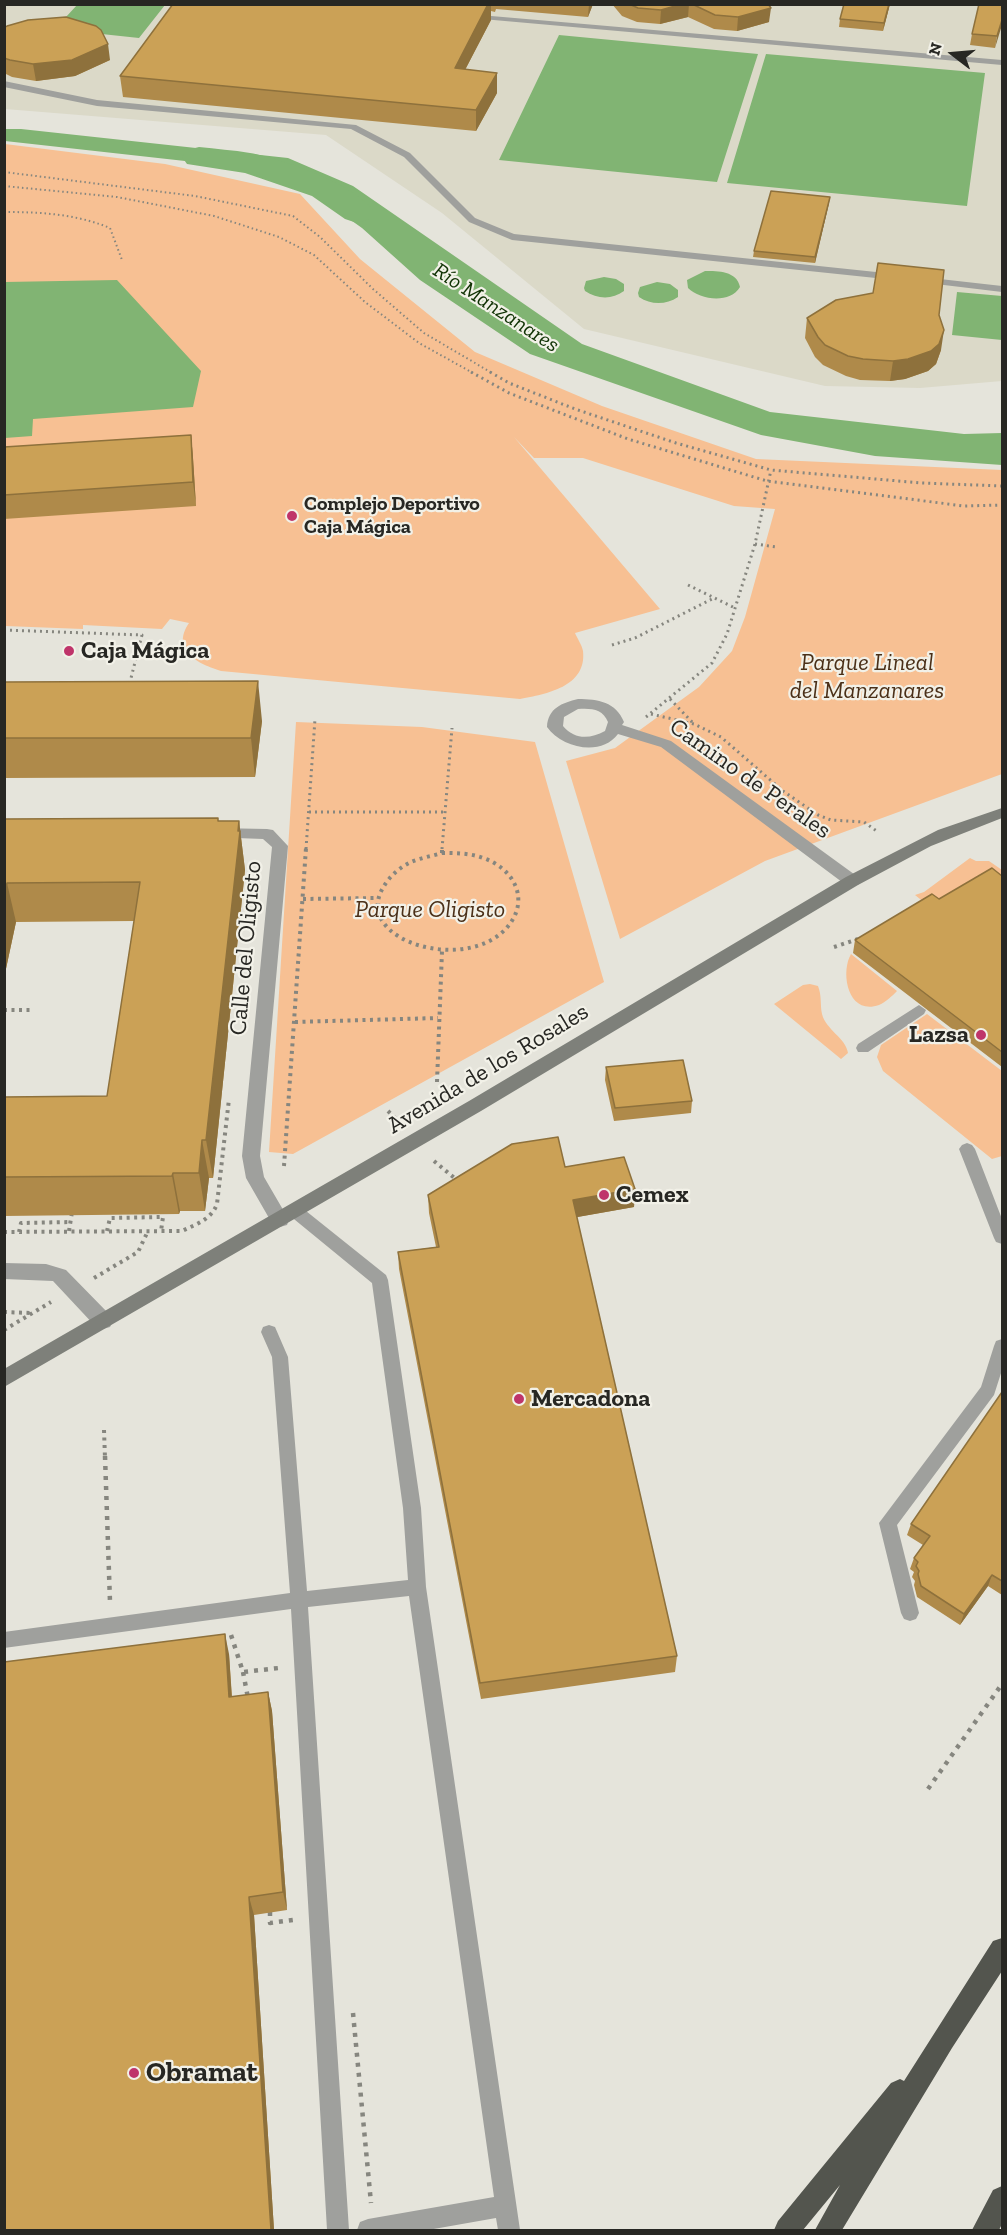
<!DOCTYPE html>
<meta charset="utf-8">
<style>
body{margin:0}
#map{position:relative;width:1007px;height:2235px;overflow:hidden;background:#e5e4db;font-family:"Zilla Slab",serif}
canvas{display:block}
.frame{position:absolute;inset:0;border:6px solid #272723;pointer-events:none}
.north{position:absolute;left:923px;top:24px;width:60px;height:60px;-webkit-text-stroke:4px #f2f1e8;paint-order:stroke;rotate:286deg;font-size:16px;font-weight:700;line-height:24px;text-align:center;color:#272723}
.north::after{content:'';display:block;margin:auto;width:21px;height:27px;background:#272723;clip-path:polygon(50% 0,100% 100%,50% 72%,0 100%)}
</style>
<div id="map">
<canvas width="1007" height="2235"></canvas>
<div class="frame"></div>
<div class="north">N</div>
</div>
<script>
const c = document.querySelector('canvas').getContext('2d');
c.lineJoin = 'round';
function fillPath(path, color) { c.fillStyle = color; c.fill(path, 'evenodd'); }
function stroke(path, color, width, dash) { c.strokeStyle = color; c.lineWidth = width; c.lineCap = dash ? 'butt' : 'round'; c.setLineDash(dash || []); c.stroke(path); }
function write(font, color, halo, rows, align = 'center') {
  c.font = font + ' "Zilla Slab",serif'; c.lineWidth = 4.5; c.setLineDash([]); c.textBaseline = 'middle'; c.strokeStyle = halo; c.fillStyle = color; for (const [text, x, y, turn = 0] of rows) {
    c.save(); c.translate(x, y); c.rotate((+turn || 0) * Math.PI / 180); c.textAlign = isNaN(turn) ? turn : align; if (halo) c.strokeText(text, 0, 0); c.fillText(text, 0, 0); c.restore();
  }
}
fillPath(new Path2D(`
 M4,5H1002V381L920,388L825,386L584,329L442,213L326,135L5,109Z`), '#dbd9c8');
fillPath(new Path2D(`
 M5,144L165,164L300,194L360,259L475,352L602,406L756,459L1002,470V774L765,861L620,939L566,761L615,748L699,687L732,651L745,617L775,509L734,506L583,458H534L514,437L660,609L575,633C577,638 582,645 583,651C587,687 546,694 520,699L221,671C199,664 170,651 189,623L170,619L162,629L83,625V629L5,626Z
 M296,722L422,727L535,742L604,982L293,1154L269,1152Z
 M970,858L976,861H989L1002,870V885L930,907L915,895L924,892Z
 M851,954L897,991C892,996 886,1002 879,1005C848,1016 840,973 851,954Z
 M810,984L818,986C822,996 820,1005 822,1014C826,1030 846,1038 848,1053L841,1059L774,1004L803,985Z
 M927,1014L1002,1071V1156L992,1159L883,1071L877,1057L881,1045Z`), '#f7c093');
fillPath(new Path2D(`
 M77,5H165L139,38L55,29Z
 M559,35L758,54L717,182L499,160Z
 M766,54L985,73L967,206L727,183Z
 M4,129H21L288,158L353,186L582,344L770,412L964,434L1002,433V465L875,456L761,435L530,354L420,280L362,228L290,177L275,171L5,141Z
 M705,271C718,271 737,271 740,287C730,304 700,300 688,288L687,280Z
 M604,277L616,279L624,284V291C612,300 597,299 585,291L584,288L586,281Z
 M117,280L201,371L193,407L33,419L32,436L5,438V282Z
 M657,282L670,284L678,290V297C666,305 651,305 639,297L638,293L640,287Z
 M957,292L1002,296V340L952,335Z`), '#81b473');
fillPath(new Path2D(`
 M199,147C216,149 233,150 250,153C283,159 355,184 375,212L369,219L357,223L345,219L312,196L245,173L187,164L182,157L187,150Z`), '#81b473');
stroke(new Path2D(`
 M4,172L195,196L293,216L320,237L373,289L424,333L492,373
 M4,186L117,197L214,216L279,237L314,255L365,302L419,343L473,373
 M4,212C41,212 76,214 110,228L122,260`), '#86867f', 2, [1.5, 3]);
stroke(new Path2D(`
 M471,372L509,393L628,439L767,481L964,506L1002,505
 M490,372L509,383L575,409L676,443L771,470L922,483L1002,486
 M755,544L777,547
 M688,585L735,608
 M4,630L142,635L131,678
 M612,645L635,638L714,598
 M670,699L693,723
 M651,714L694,724L721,737L783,791L818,815L831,820L864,822L878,832
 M646,717L712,663L727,634L755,544L771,470
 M309,812H444
 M306,849L315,719
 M442,849L452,728`), '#86867f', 3, [2, 4]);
stroke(new Path2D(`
 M442,853C456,853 470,853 483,858C513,868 530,898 509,925C470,976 349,941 384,886C390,876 400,867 411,862C420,858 432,856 442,853Z
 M442,853V848
 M303,899L377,898
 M834,947L858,939
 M4,1010H31
 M295,1022L438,1018
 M437,1082L442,951
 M388,1111L398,1121
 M434,1161L458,1181
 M284,1166L306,848
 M69,1231L72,1212
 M107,1231L110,1218L163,1217L161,1231
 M4,1232L182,1231C196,1224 211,1220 217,1204L229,1099
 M19,1232L21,1223L71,1222
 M94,1278L138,1252L148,1231
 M4,1312L31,1313
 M4,1330L51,1302
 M104,1430L105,1458`), '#86867f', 4, [3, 4.5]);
stroke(new Path2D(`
 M105,1456L110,1602
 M231,1635L243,1672L279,1668
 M243,1672L248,1698
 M928,1789L1002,1684
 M270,1912V1923L293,1920
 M353,2013L371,2203`), '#86867f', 4.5, [4, 6]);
fillPath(new Path2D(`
 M468,14L1002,60V65L471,18L467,16Z
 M4,81L97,100L356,125L410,153L475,218L514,234L895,274L900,277L895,280L512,240L469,222L404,157L351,129L97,106L4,87Z
 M922,277L1002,286V292L919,282L917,280Z
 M919,1005L926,1010L924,1014L868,1052H858L856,1048L858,1044Z
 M967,1143L972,1145L975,1149L1002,1219V1244L996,1242L994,1238L959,1149L962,1145Z
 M295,1205L301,1207L386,1275L388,1280L421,1508L426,1587L520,2230H498L496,2218L428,2230H357L360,2222L368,2219L494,2197L409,1596L308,1607L349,2230H327L291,1609L4,1648V1632L290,1593L272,1357L261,1332L263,1327L269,1325L275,1327L288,1357L307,1591L408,1580L403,1508L372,1283L289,1215L287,1211L289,1207Z
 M1002,1339V1370L994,1395L897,1525L919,1613L916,1619L910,1621L904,1619L901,1613L879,1523L981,1387L994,1346L996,1341Z`), '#9fa09d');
fillPath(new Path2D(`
 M578,699C598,699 616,702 624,722L622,725L671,741L858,877L860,881L858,885H846L661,747L618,734C601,757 562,748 547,727C548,708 562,703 578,699ZM578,709C591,708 603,709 608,722L605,731C590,739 575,740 563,726L564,717Z
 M216,828L267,829L273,830L288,846L260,1156L264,1177L289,1220L287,1225L280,1227L273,1225L246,1178L242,1156L272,847L263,839L210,837L208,833L210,829Z
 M4,1263L46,1264L66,1270L110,1315L113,1321L110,1327L103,1329L96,1327L53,1281L4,1279Z`), '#9fa09d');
fillPath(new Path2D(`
 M1002,808V818L931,846L858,885L481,1111L4,1387V1369L469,1101L846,877L938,830Z`), '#7e807a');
fillPath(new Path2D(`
 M1002,1938V1971L952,2048L842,2230H815L840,2185L803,2230H774L778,2221L891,2083L900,2079L904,2081L993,1941Z
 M1002,2186V2224L999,2230H972L993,2190Z`), '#53554e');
fillPath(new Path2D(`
 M173,4H593L588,17L496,9L495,12L491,11V20L465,70L497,73V93L476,131L123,97L120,76Z
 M612,4H768L769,22L737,31L714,29L688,17L660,24L637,22L622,16Z
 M890,4L883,31L839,27L840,19Z
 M1002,4L995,48L970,45L972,34Z
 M4,28L110,60L75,76L36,81L12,77L4,73Z
 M829,203L815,263L753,257L754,251Z
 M939,315L941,350L936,364L928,371L905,379L890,381L860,380L846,376L823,365L815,357L805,338L807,318Z
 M191,435L193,458L196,506L4,519V447Z
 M4,682L262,721L255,777L4,778Z
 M4,819L239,821L245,870L213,1178H209L205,1211H180L179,1214L4,1216V1097L107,1096L134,921L16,922L4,978Z
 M1002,876V1067L853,953L855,940Z
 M606,1067L692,1101L691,1113L614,1121L605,1080Z
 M565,1167L635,1189L634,1207L577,1217L677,1656L675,1672L481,1699L399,1269L398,1252L436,1247L429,1213L428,1195Z
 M1002,1392V1595L988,1586L960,1625L917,1597L914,1585L915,1581L912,1577L914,1572L910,1569L914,1558L923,1545L907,1535L911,1524Z
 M229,1654L232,1697L268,1692L272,1711L287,1910L254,1915L274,2230H4Z`), '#af8a4a');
fillPath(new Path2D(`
 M488,4H491V20L455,89V68Z
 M589,4H593L588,17Z
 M682,4H689L688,17L660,24L661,10Z
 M889,4H890L883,31L884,23Z
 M771,8L769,22L737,31L738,17Z
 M1002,20V25L995,48L997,36Z
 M108,44L110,60L75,76L36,81L33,64Z
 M497,73V93L476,131V110Z
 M830,197L829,203L815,263V257Z
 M944,330L941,350L936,364L928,371L905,379L890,381L893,361Z
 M191,435L193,458L196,506L193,482Z
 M258,681L262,721L255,777L251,738Z
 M239,821L245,870L213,1178L206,1140Z
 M7,883L16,922L4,978V893Z
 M202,1140L209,1178L205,1211L199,1173Z
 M173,1173L180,1211L179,1214L172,1176Z
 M635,1189L634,1207L572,1218L573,1200Z
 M992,1575L988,1586L960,1625L964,1614Z
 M225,1634L229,1654L233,1717L229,1697Z
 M268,1692L272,1711L287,1910L283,1892Z
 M249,1897L254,1915L274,2230H271Z`), '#8e713c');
const building = new Path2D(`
 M173,4H488L455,68L497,73L476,110L120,76Z
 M629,4H682L661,10L638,8Z
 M692,4H768L771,8L738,17L715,15Z
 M844,4H889L884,23L840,19Z
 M979,4H1002V20L997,36L972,34Z
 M66,17L96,26L101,30L108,44L72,60L33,64L10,60L4,58V28L7,26L28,20Z
 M771,191L830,197L815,257L754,251Z
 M878,263L944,270L939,315L944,330L939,344L931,351L908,359L893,361L863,359L848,356L825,345L818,337L807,318L836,300L873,293Z
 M191,435L193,482L4,495V447Z
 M258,681L251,738H4V682Z
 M218,818V821H239L238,831H240L206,1140H202L199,1173H173L172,1176L4,1177V1097L107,1096L140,882L7,883L4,893V819Z
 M992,868L1002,876V1052L855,940L932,894L939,899Z
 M683,1060L692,1101L615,1108L606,1067Z
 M558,1137L565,1167L624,1157L635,1189L573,1200L677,1656L480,1683L398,1252L439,1247L428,1195L512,1144Z
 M1002,1392V1581L992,1575L964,1614L921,1586L918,1574L919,1571L916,1566L918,1562L914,1558L930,1536L911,1524Z
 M225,1634L229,1697L268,1692L283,1892L249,1897L271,2230H4V1662Z`);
fillPath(building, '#cba156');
stroke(building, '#8e713c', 1.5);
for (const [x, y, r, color] of [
 [292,516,6,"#bf346a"],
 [69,651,6,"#bf346a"],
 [981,1035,6,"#bf346a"],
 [604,1195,6,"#bf346a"],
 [519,1399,6,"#bf346a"],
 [134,2073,6,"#bf346a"]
]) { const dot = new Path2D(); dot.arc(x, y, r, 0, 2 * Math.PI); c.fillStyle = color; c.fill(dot); stroke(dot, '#f2f1e8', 2); }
write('bold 20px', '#272723', '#f2f1e8', [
 ["Complejo Deportivo",304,504],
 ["Caja Mágica",304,527]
], 'left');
write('italic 22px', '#113305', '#f2f1e8', [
 ["Río Manzanares",496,308,33]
]);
write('bold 24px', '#272723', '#f2f1e8', [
 ["Caja Mágica",81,651],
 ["Lazsa",969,1035,"right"],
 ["Cemex",616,1195],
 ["Mercadona",531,1399]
], 'left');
write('italic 24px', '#4b3018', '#f2f1e8', [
 ["Parque Lineal",867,663],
 ["del Manzanares",867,691],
 ["Parque Oligisto",430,910]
]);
write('24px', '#272723', '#f2f1e8', [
 ["Camino de Perales",750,779,35],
 ["Calle del Oligisto",246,948,-85],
 ["Avenida de los Rosales",488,1069,-31]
]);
write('bold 28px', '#272723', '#f2f1e8', [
 ["Obramat",146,2073]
], 'left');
</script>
